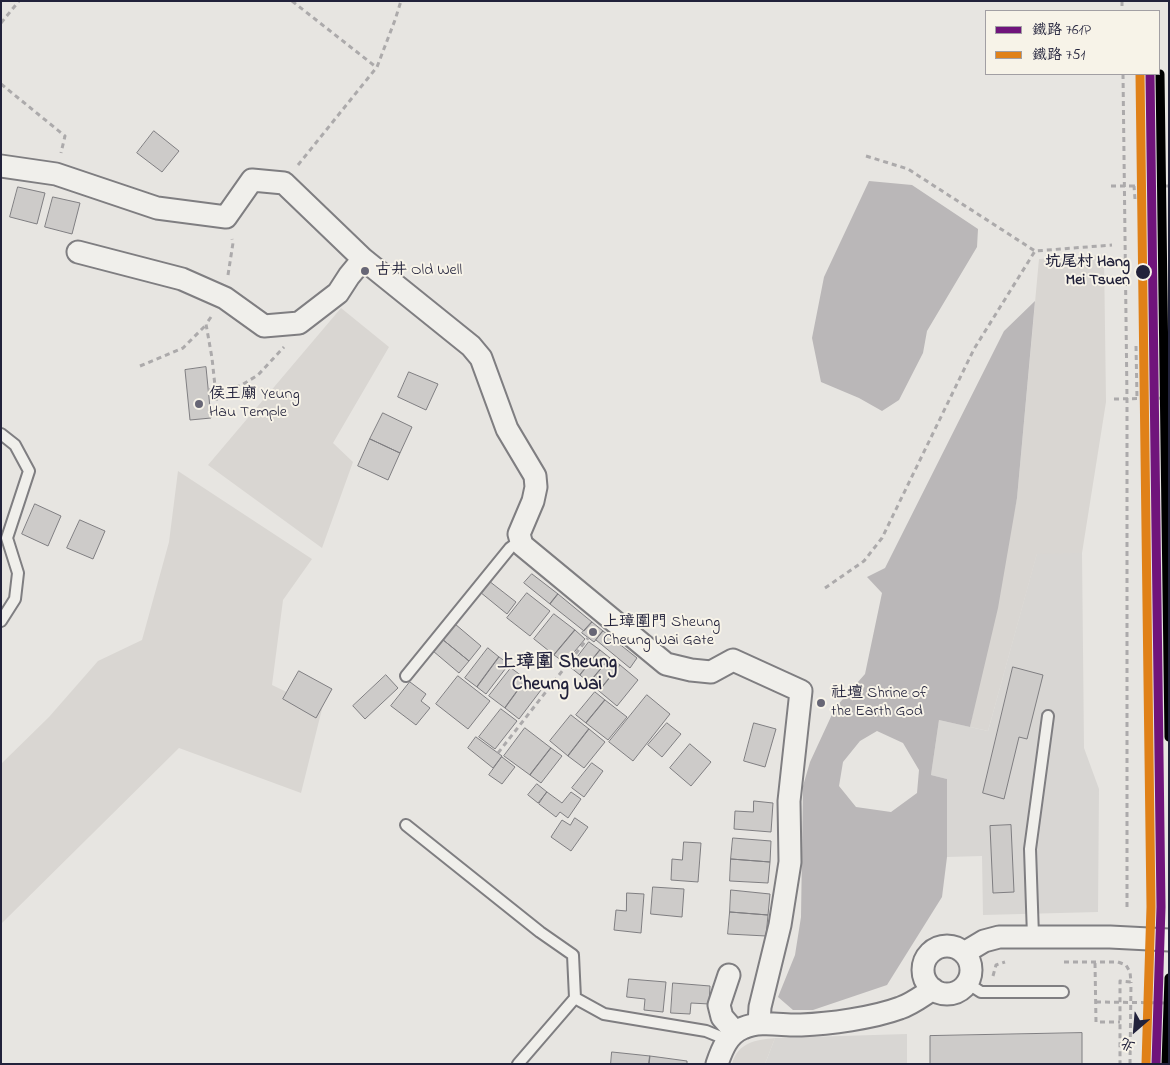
<!DOCTYPE html>
<meta charset="utf-8">
<style>
body{margin:0}
#map{position:relative;width:1170px;height:1065px;overflow:hidden;background:#e7e5e1;font-family:"Indie Flower","LXGW WenKai TC",sans-serif}
canvas{display:block}
.frame{position:absolute;inset:0;border:2px solid #22223b;pointer-events:none}
.legend{position:absolute;left:985px;top:10px;width:175px;height:65px;box-sizing:border-box;background:#f7f3e8;border:1px solid #a29fa3;margin:0;padding:6px 9px;list-style:none;font-size:15px;color:#22223b}
.legend li{display:flex;align-items:center;gap:10px;height:25px}
.legend b{width:25px;border:1px solid #a29fa3}
.north{position:absolute;left:1110px;top:1005px;width:50px;height:50px;-webkit-text-stroke:4px #f7f3e8;paint-order:stroke;rotate:207deg;font-size:14px;font-weight:700;line-height:20px;text-align:center;color:#22223b}
.north::after{content:'';display:block;margin:auto;width:18px;height:22px;background:#22223b;clip-path:polygon(50% 0,100% 100%,50% 72%,0 100%)}
</style>
<div id="map">
<canvas width="1170" height="1065"></canvas>
<div class="frame"></div>
<ul class="legend">
<li><b style="height:6px;background:#70147b"></b>鐵路 761P</li>
<li><b style="height:6px;background:#e08118"></b>鐵路 751</li>
</ul>
<div class="north">北</div>
</div>
<script>
const c = document.querySelector('canvas').getContext('2d');
c.lineJoin = 'round';
function fillPath(path, color) { c.fillStyle = color; c.fill(path, 'evenodd'); }
function stroke(path, color, width, dash) { c.strokeStyle = color; c.lineWidth = width; c.lineCap = dash ? 'butt' : 'round'; c.setLineDash(dash || []); c.stroke(path); }
function write(font, color, halo, rows, align = 'center') {
  c.font = font + ' "Indie Flower","LXGW WenKai TC",sans-serif'; c.lineWidth = 4; c.setLineDash([]); c.textBaseline = 'middle'; c.strokeStyle = halo; c.fillStyle = color; for (const [text, x, y, turn = 0] of rows) {
    c.save(); c.translate(x, y); c.rotate((+turn || 0) * Math.PI / 180); c.textAlign = isNaN(turn) ? turn : align; if (halo) c.strokeText(text, 0, 0); c.fillText(text, 0, 0); c.restore();
  }
}
fillPath(new Path2D(`
 M1037,553H1082L1084,748L1099,789L1098,912L983,915L982,856L947,857V779L931,775L939,720L988,731Z
 M907,1034V1064H765L775,1038Z`), '#d8d6d3');
fillPath(new Path2D(`
 M1104,255L1106,402L1082,553L1037,554L988,731L970,727L1017,498L1039,259Z
 M341,308L389,347L333,443L353,462L322,548L208,465Z
 M178,471L312,559L283,600L272,685L322,709L301,793L179,748L1,924V764L49,717L98,661L142,640L169,542Z
 M775,1038L765,1064H732C738,1042 756,1040 775,1038Z`), '#d9d6d2');
fillPath(new Path2D(`
 M869,181L912,185L978,229L977,247L927,331L923,353L899,400L882,411L859,398L821,382L812,338L824,277Z
 M1035,301L1017,498L998,608L970,727L939,720L931,775L947,779V857L942,897L887,985L813,1010H793L778,997L795,955L801,917L803,786L810,762L835,708L865,674L882,593L867,577L885,568L1004,331ZM877,731L903,743L919,770L917,793L891,812L856,807L839,786L843,762L860,741Z`), '#bab7b8');
const building = new Path2D(`
 M154,131L179,151L162,172L137,153Z
 M18,187L45,193L37,224L10,217Z
 M53,197L80,203L72,234L45,227Z
 M206,367L211,418L190,420L185,370Z
 M409,372L438,384L426,410L398,397Z
 M383,413L412,427L400,453L370,439Z
 M370,439L400,453L388,480L358,466Z
 M35,504L61,516L48,546L22,534Z
 M80,520L105,531L93,559L67,548Z
 M532,574L558,594L550,604L524,583Z
 M489,581L516,602L507,614L480,592Z
 M527,593L550,611L530,636L507,618Z
 M558,594L592,622L584,631L550,604Z
 M554,614L575,630L554,655L534,639Z
 M592,622L603,631L594,642L582,633Z
 M455,624L481,646L469,661L442,639Z
 M575,630L585,639L565,663L554,655Z
 M603,631L637,658L630,668L596,640Z
 M442,639L469,661L459,673L433,651Z
 M589,642L600,650L580,675L570,667Z
 M488,648L499,657L477,687L465,678Z
 M600,650L610,658L589,683L580,675Z
 M499,657L509,664L486,694L477,687Z
 M610,658L620,665L599,691L589,683Z
 M620,665L638,680L617,706L599,691Z
 M1013,667L1043,675L1027,739L1019,737L1004,799L983,793Z
 M511,668L526,679L505,708L489,696Z
 M299,671L332,689L316,718L283,699Z
 M386,675L398,688L365,719L353,706Z
 M458,676L490,701L468,729L436,704Z
 M526,679L541,690L519,719L505,708Z
 M410,682L426,694L421,701L430,708L416,725L391,706Z
 M595,692L605,700L586,723L576,715Z
 M647,695L670,714L633,761L609,742Z
 M605,700L627,717L608,740L586,723Z
 M501,709L517,721L495,749L479,737Z
 M571,715L589,729L568,756L550,741Z
 M667,723L681,734L662,757L648,745Z
 M754,723L776,729L765,767L744,761Z
 M525,728L551,748L530,775L504,756Z
 M589,729L605,742L584,768L568,756Z
 M476,737L502,756L493,768L468,748Z
 M690,744L711,762L691,786L670,768Z
 M551,748L562,756L541,783L530,775Z
 M502,757L515,767L502,784L489,775Z
 M592,763L603,771L584,797L572,788Z
 M537,784L547,792L538,803L528,795Z
 M547,792L562,803L571,792L581,799L568,818L560,812L556,817L539,804Z
 M754,801L773,803L771,832L734,829L735,811L753,812Z
 M575,818L588,827L571,851L551,837L562,820L570,825Z
 M1011,825L1014,892L993,893L990,826Z
 M733,838L771,841L770,862L731,859Z
 M684,842L701,843L698,882L671,880L672,859L682,860Z
 M731,859L770,862L768,883L730,881Z
 M653,887L684,889L682,917L651,914Z
 M731,890L770,894L768,915L730,912Z
 M627,893L644,894L641,933L614,930L616,910L626,911Z
 M730,912L768,915L766,936L728,934Z
 M629,979L666,982L663,1012L644,1010L645,999L627,997Z
 M673,983L710,986L709,1004L691,1003L690,1014L671,1013Z
 M1082,1033V1064H930V1036Z
 M612,1052L650,1056L649,1064H611Z
 M650,1056L687,1061V1064H649Z`);
fillPath(building, '#cdcbc9');
stroke(building, '#7f7e81', 1);
const lane = new Path2D(`
 M1,434L15,445L29,471L7,538L18,573L15,599L1,621
 M406,676L510,548L521,540
 M406,825L540,932L573,955L575,998L604,1014L706,1031L728,1040
 M1033,936L1030,849L1048,716
 M967,983L981,992H1063
 M518,1064L575,998`);
const street = new Path2D(`
 M1,166L56,174L157,208L226,217L252,180L284,183L363,259L471,346L481,358L507,429L535,476L536,487L533,501L519,534L522,545L666,664L691,670L711,672L733,660L801,691L789,801L790,862L780,925L760,1007L759,1024
 M78,252L182,279L225,298L264,326L299,323L338,293L349,276L363,259
 M923 970a24 24 0 1 1 48 0a24 24 0 1 1-48 0Z
 M964,953L984,941L999,937H1110L1169,940
 M729,975L719,1005L722,1017L735,1032
 M717,1064C722,1049 728,1034 743,1028C761,1020 783,1026 801,1025C829,1024 873,1018 900,1008C912,1004 922,996 933,989`);
stroke(lane, '#7f7e81', 14);
stroke(street, '#7f7e81', 25);
stroke(new Path2D(`
 M292,1L376,67
 M1122,1V11
 M1,23L19,1
 M1123,74L1127,399V909
 M1,84L65,136L61,153
 M866,156L908,169L1035,251L1112,245
 M298,165L377,67L395,20L401,1
 M1111,186H1134
 M1135,199L1134,186H1169
 M228,275L233,243L232,239
 M211,317L206,324L212,358L218,414
 M1136,346L1137,398
 M140,366L183,348L206,325
 M208,390L240,386L258,375L284,347
 M1114,399L1169,398
 M825,588L864,561L882,538L974,349L1035,251
 M498,753L588,638
 M1064,962H1118L1126,965L1130,972L1131,982L1120,981V1064
 M1095,963L1096,1022H1120
 M993,976L996,965L1005,962
 M1130,1064L1131,982`), '#acaaab', 3, [5, 4]);
stroke(lane, '#f0efeb', 10);
stroke(street, '#f0efeb', 21);
stroke(new Path2D(`
 M1096,1002L1169,1003`), '#acaaab', 3, [5, 4]);
stroke(new Path2D(`
 M1150,74L1161,907L1156,1064`), '#70147b', 9);
stroke(new Path2D(`
 M1140,74L1151,907L1146,1064`), '#e08118', 9);
stroke(new Path2D(`
 M1160,74L1169,737
 M1166,1064L1169,978`), '#000', 9);
for (const [x, y, r, color] of [
 [365,271,5,"#676675"],
 [1143,272,8,"#22223b"],
 [199,404,5,"#676675"],
 [593,632,5,"#676675"],
 [821,703,5,"#676675"]
]) { const dot = new Path2D(); dot.arc(x, y, r, 0, 2 * Math.PI); c.fillStyle = color; c.fill(dot); stroke(dot, '#f7f3e8', 2); }
write('bold 16px', '#22223b', '#f7f3e8', [
 ["坑尾村 Hang",1130,263],
 ["Mei Tsuen",1130,281]
], 'right');
write('16px', '#22223b', '#f7f3e8', [
 ["古井 Old Well",375,271],
 ["侯王廟 Yeung",209,395],
 ["Hau Temple",209,413],
 ["上璋圍門 Sheung",603,623],
 ["Cheung Wai Gate",603,641],
 ["社壇 Shrine of",831,694],
 ["the Earth God",831,712]
], 'left');
write('bold 19px', '#22223b', '#f7f3e8', [
 ["上璋圍 Sheung",557,664],
 ["Cheung Wai",557,686]
]);
</script>
